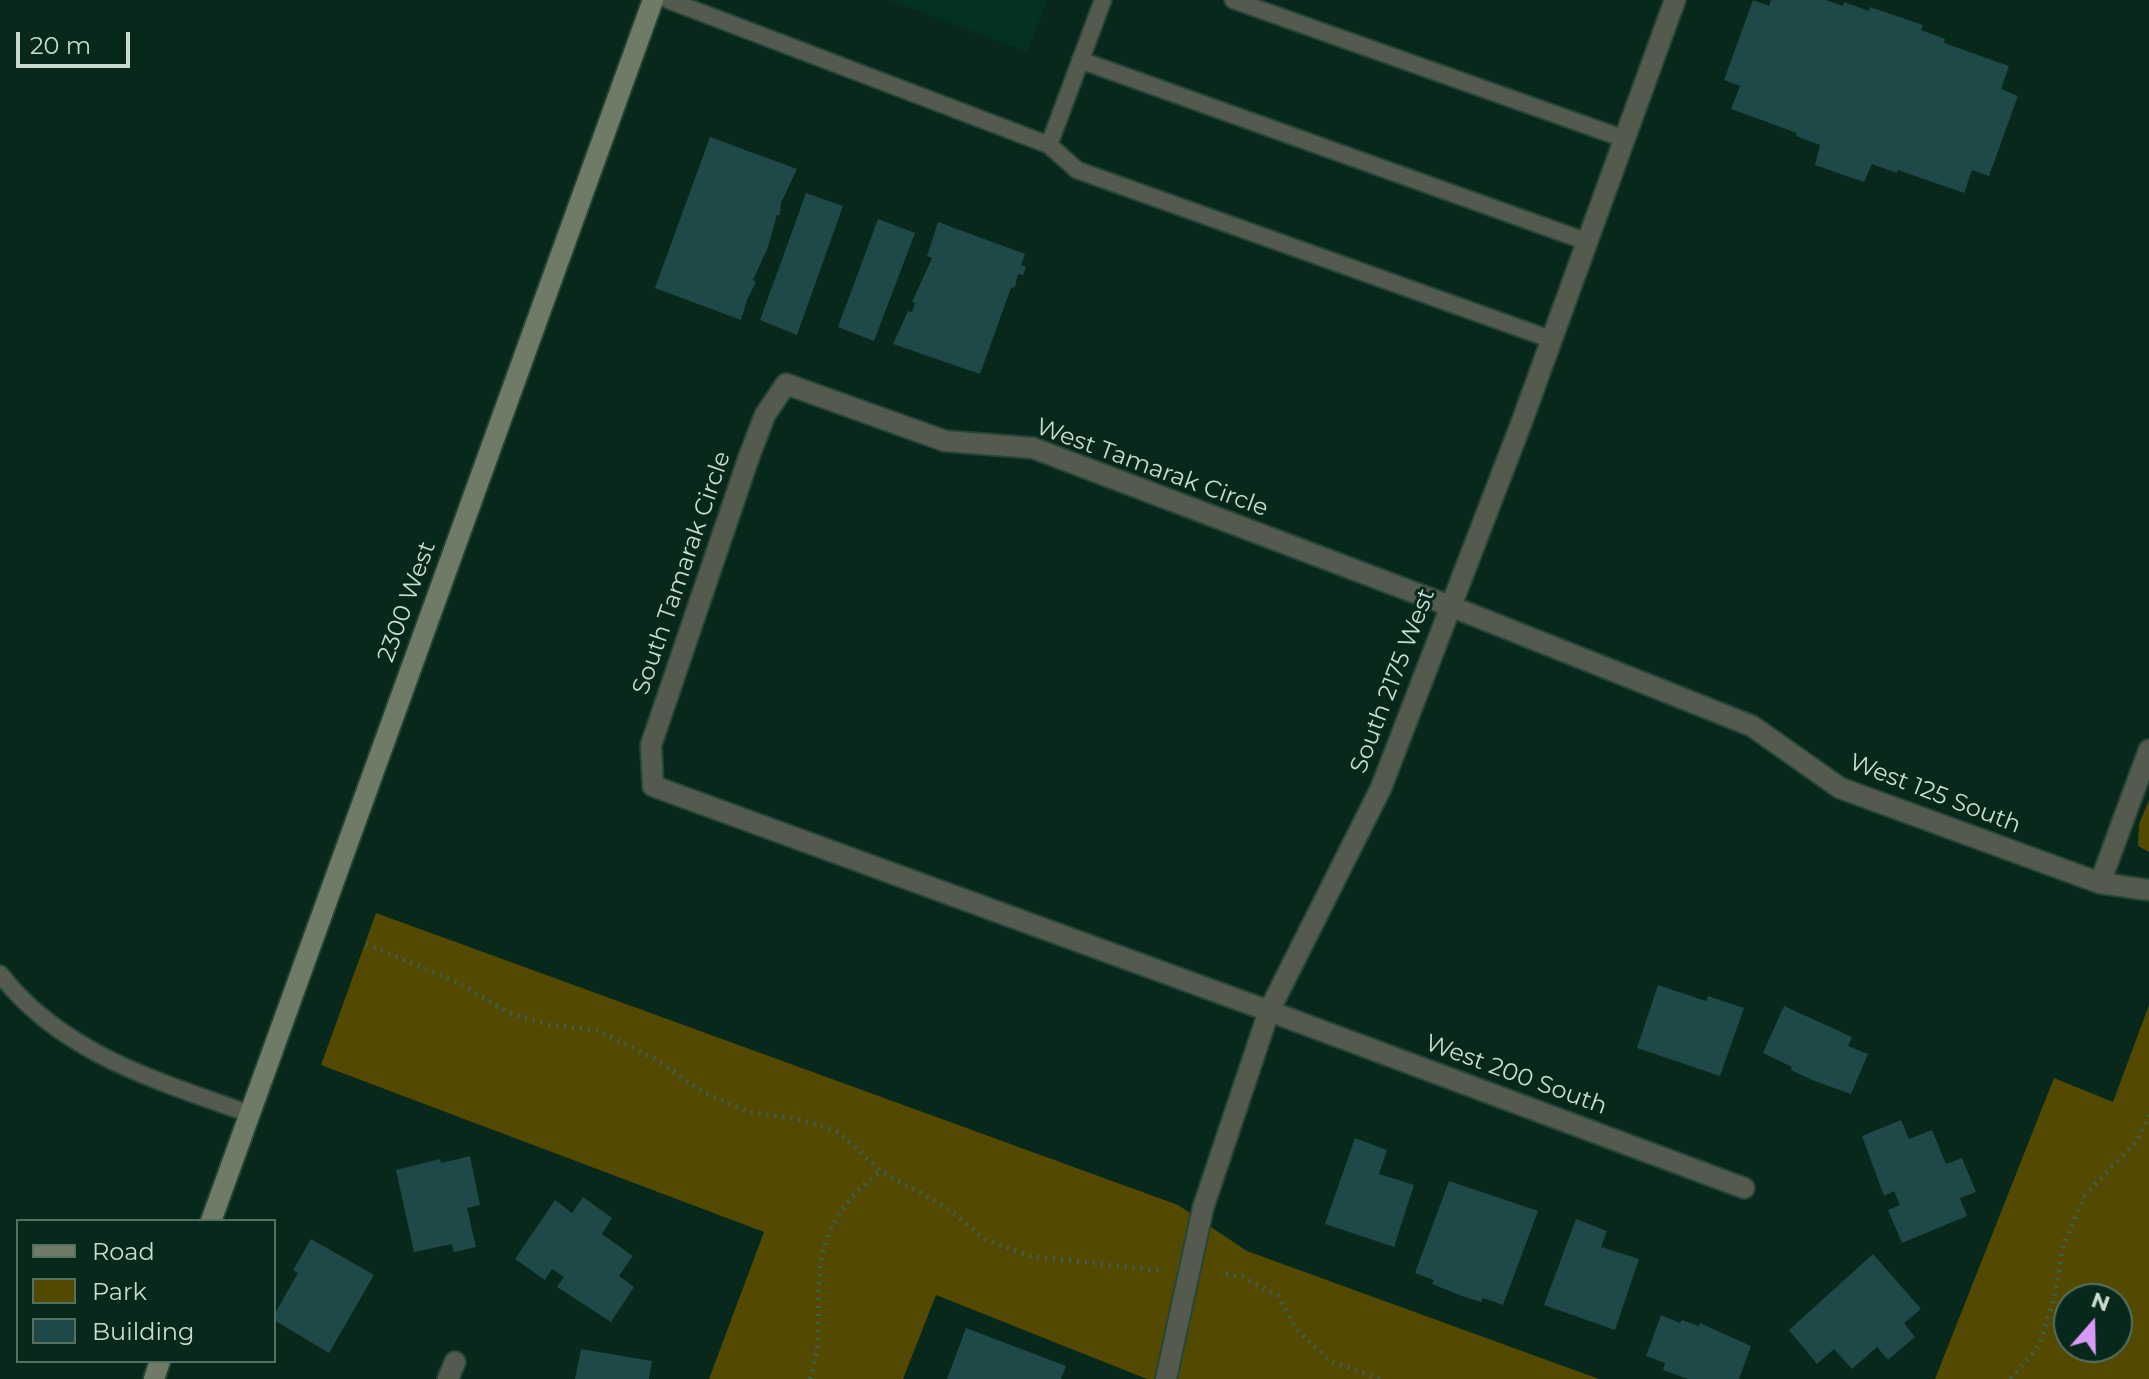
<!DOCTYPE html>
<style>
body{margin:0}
#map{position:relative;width:2149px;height:1379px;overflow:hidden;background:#07281a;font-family:Montserrat,sans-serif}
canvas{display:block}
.legend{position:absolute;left:16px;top:1219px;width:260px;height:144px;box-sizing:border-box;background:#07281a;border:2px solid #557063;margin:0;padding:10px 14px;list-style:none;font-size:24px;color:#c9dbd1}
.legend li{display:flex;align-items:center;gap:16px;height:40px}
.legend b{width:40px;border:2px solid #557063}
.north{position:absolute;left:2053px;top:1283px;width:80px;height:80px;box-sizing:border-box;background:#07281a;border:2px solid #557063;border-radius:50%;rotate:20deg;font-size:22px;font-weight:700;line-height:32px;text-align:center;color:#c9dbd1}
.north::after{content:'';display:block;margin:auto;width:28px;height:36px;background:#d89af8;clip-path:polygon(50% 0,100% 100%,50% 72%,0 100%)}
.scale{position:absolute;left:16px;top:32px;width:114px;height:36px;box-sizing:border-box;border:4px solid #c9dbd1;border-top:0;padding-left:10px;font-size:24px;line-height:28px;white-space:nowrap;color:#c9dbd1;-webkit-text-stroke:6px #07281a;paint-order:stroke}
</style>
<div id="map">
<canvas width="2149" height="1379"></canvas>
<ul class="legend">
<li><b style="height:10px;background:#707b67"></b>Road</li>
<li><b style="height:22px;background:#534900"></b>Park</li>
<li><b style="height:22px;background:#1f4948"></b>Building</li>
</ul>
<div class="north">N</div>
<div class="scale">20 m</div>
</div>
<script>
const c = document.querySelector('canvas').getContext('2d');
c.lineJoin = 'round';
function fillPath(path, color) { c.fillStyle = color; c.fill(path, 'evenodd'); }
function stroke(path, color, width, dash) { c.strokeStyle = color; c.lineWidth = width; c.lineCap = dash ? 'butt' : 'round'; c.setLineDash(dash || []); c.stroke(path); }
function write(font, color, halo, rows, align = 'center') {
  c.font = font + ' Montserrat,sans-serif'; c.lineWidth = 6; c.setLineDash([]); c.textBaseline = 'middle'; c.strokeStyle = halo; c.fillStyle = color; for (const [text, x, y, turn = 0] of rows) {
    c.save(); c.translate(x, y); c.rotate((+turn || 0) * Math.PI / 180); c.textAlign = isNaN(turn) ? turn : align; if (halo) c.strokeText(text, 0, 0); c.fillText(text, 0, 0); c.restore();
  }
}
fillPath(new Path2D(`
 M889,0H1047L1027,52Z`), '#053120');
fillPath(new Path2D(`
 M2149,800V852L2138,846L2139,824Z
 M376,913L1178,1205L1247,1251L1599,1379H1147L936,1295L903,1379H709L764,1232L321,1065Z
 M2149,1005V1379H1935L2054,1078L2113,1102ZM2117,1299V1347H2069V1299Z`), '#534900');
fillPath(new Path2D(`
 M1753,0L1769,6L1771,0H1826L1843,6L1844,2L1869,11L1870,7L1923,25L1921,30L1945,39L1944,43L2009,66L2001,89L2018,96L1989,176L1972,170L1964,193L1898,170L1897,173L1872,164L1864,182L1815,165L1820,145L1796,136L1797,133L1731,109L1740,86L1724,80Z
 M710,137L797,169L781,203L780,215H777L768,247L753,280L756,282L747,300L741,320L655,288Z
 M806,193L843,206L797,335L760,320Z
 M878,219L915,233L874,341L838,327Z
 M938,222L1025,254L1021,265L1026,267L1023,275L1018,274L1015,287L1011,288L980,374L893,344L908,311L912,312L915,303L912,302L932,258L927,256Z
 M1658,985L1706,1001L1708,996L1744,1008L1720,1076L1637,1048Z
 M1784,1006L1852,1037L1848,1046L1868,1054L1851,1094L1812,1080L1791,1070L1792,1067L1763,1053Z
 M1901,1120L1909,1139L1932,1130L1946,1164L1962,1158L1976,1192L1960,1198L1967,1216L1902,1243L1888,1210L1900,1205L1894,1191L1884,1196L1862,1136Z
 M1355,1138L1387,1150L1379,1174L1414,1185L1394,1247L1325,1224Z
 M470,1156L480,1205L467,1208L476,1247L454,1252L452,1244L414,1252L396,1170L440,1159L441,1163Z
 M1449,1181L1538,1211L1503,1305L1483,1298L1481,1302L1462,1296L1432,1284L1434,1280L1415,1273Z
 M583,1197L612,1218L602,1234L633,1256L619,1276L634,1287L611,1322L557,1287L564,1277L552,1269L545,1280L515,1259L555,1200L572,1213Z
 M1576,1219L1607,1231L1601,1247L1639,1259L1615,1330L1544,1305Z
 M311,1239L374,1275L329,1353L274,1320V1315L298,1273L293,1270Z
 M1873,1254L1921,1309L1904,1323L1915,1337L1888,1360L1877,1347L1852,1369L1834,1349L1817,1364L1789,1330Z
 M1661,1315L1680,1323L1682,1320L1699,1326L1700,1323L1751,1346L1739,1379H1688L1663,1370L1665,1363L1646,1356Z
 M966,1328L1066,1366L1061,1379H947Z
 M581,1349L652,1361L649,1379H575Z`), '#1f4948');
const service = new Path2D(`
 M668,0L1049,145L1077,170L1553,340
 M1233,0L1625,139
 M1080,60L1588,242
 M1049,145L1103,0
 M0,974C62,1054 158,1081 250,1114`);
const minor = new Path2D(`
 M2100,883L2149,750
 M1744,1188L1269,1011L653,786L651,745L750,454L765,415L786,384L945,441L1033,448L1450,606L1752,726L1840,788L2100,883L2149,890
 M448,1379L455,1362
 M1166,1379L1203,1208L1269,1011L1381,788L1521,424L1675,0`);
const secondary = new Path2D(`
 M211,1221L653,0
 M154,1379L160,1361`);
stroke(service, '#264537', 20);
stroke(minor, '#264537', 24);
stroke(secondary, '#264537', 24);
stroke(new Path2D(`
 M366,944L459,983L509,1013L545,1024L599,1031L655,1059L705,1093L749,1112L803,1120L838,1132L881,1171L947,1208L985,1239L1030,1256L1162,1271
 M1226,1274L1243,1277L1278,1296L1297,1330L1330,1361L1380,1379
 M810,1379C823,1342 816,1306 820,1268C824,1228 849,1194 881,1171
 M2011,1379L2040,1344L2054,1298L2064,1243L2085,1195L2137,1141L2149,1115`), '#415e51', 5, [2, 6]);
stroke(service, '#545a4e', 16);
stroke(minor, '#545a4e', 20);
stroke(secondary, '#707b67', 20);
write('24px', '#c9dbd1', '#07281a', [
 ["West Tamarak Circle",1152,468,20],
 ["South Tamarak Circle",682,573,-71],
 ["2300 West",407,602,-70],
 ["South 2175 West",1393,681,-69],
 ["West 125 South",1935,794,21],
 ["West 200 South",1516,1075,20]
]);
</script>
